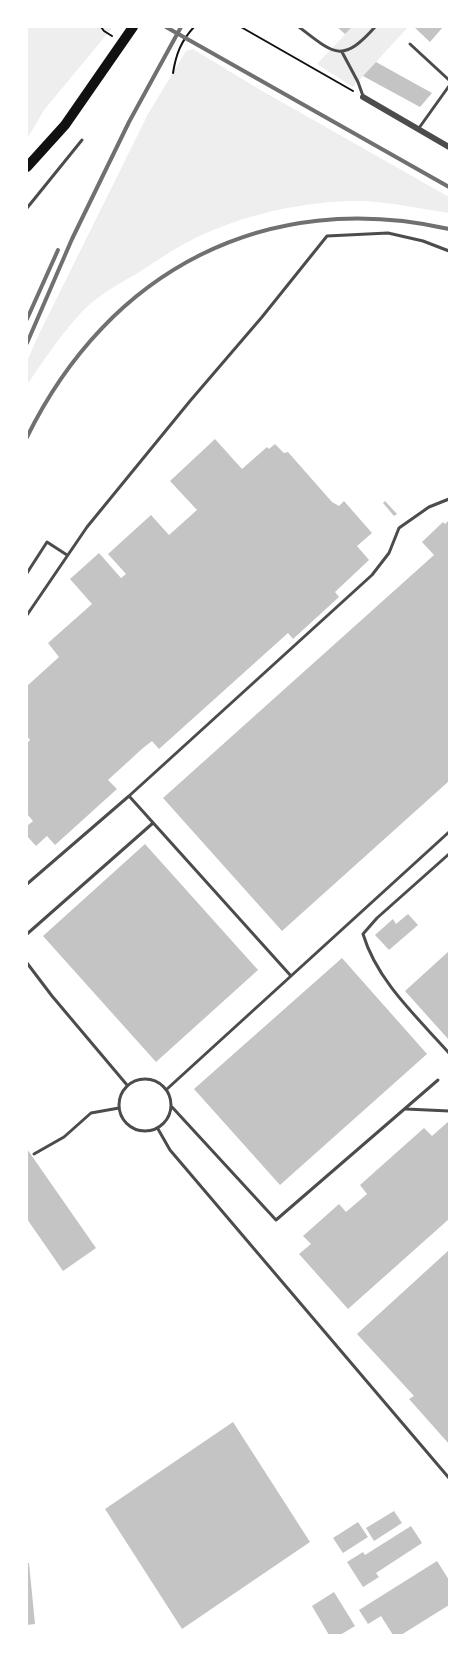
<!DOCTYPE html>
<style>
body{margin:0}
#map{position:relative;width:476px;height:1662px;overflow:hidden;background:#fff;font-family:Ubuntu,sans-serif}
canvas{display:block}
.frame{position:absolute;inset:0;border:28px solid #fff;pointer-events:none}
</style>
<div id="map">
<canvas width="476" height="1662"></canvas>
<div class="frame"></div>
</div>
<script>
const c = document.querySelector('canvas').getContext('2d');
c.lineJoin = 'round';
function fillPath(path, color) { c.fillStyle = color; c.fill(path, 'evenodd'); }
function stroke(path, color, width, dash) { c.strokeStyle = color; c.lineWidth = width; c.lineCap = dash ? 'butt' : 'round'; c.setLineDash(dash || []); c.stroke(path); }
fillPath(new Path2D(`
 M27,27H113L44,110L27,139Z
 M352,27H408L353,87L317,64Z
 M193,49L257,88L449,197V213C416,208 383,200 350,201C293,203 234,217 184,244C169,252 155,262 141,271C126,280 109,289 95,300C71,319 44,360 27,385V361L39,334L148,114L186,51Z`), '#eee');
fillPath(new Path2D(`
 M337,27H352L345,34Z
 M414,27H443L430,42Z
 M376,62L432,93L420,107L363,76Z
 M215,439L242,469L267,447L269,449L275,444L284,453L288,452L332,502L339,506L344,501L372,533L357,546L369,560L335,592L339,597L293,639L288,633L159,749L152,741L143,748L108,780L117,789L55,845L47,836L36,846L27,836V826L33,821L27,814V743L30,740L27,736V686L59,657L48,643L92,604L70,579L99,553L121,578L126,574L108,554L151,515L169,535L197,510L170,481Z
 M385,501L397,514L394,516L383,503Z
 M449,520V781L282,931L163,798L434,555L422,542L443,522L445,524Z
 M145,844L258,970L156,1062L43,936Z
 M408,914L418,925L389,950L375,935L393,919L396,924Z
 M449,951V1040L405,991Z
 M342,958L427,1054L280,1185L194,1089Z
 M449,1121V1219L348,1309L299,1254L311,1244L303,1236L339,1204L346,1212L367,1194L360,1185L424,1128L432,1136Z
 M27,1149L96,1248L63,1271L27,1219Z
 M449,1250V1444L409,1399L414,1396L357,1334Z
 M233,1422L310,1542L182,1629L105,1509Z
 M394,1511L402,1523L374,1541L366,1528Z
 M358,1522L368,1537L343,1553L333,1538Z
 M411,1526L422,1543L376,1573L379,1577L363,1587L347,1562L363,1552L365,1555Z
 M437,1561L449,1580V1605L401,1635H393L381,1616L368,1624L359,1610Z
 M27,1563H29L35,1624L27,1625Z
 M334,1592L355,1626L340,1635H329L312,1606Z`), '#c4c4c4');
stroke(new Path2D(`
 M101,27L104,31L112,36
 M241,27L353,91
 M173,73C176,54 181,41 194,27`), '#111', 2);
stroke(new Path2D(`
 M299,27C334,54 342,64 375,27
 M410,44L449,80
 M342,52L358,82L363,96
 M419,128L449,86
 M27,208L82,140
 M27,573L47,542L67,555
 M27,615L87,527L190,401L262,317L327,236L388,233L423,241L449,251
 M129,796L291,976
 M449,854L377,918L363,934C377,981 417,1017 449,1053
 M27,884L129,796L372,575L389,553L399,528L429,507L449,499
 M27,934L153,823
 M27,963L52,996L127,1085
 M119 1105a26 26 0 1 1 52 0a26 26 0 1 1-52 0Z
 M167,1089L449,832
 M172,1107L276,1220L438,1080
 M406,1109L449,1111
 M158,1129L170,1150L449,1478
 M34,1154L64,1137L91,1113L119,1108`), '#4c4c4c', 3);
stroke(new Path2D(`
 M363,97L449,147`), '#4c4c4c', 6);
stroke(new Path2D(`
 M27,167L65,125L133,27`), '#111', 10);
stroke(new Path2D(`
 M166,27L449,187
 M27,319L58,250
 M27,343L72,239L129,122L181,27
 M27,437C109,270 266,188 449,229`), '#707070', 4);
</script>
